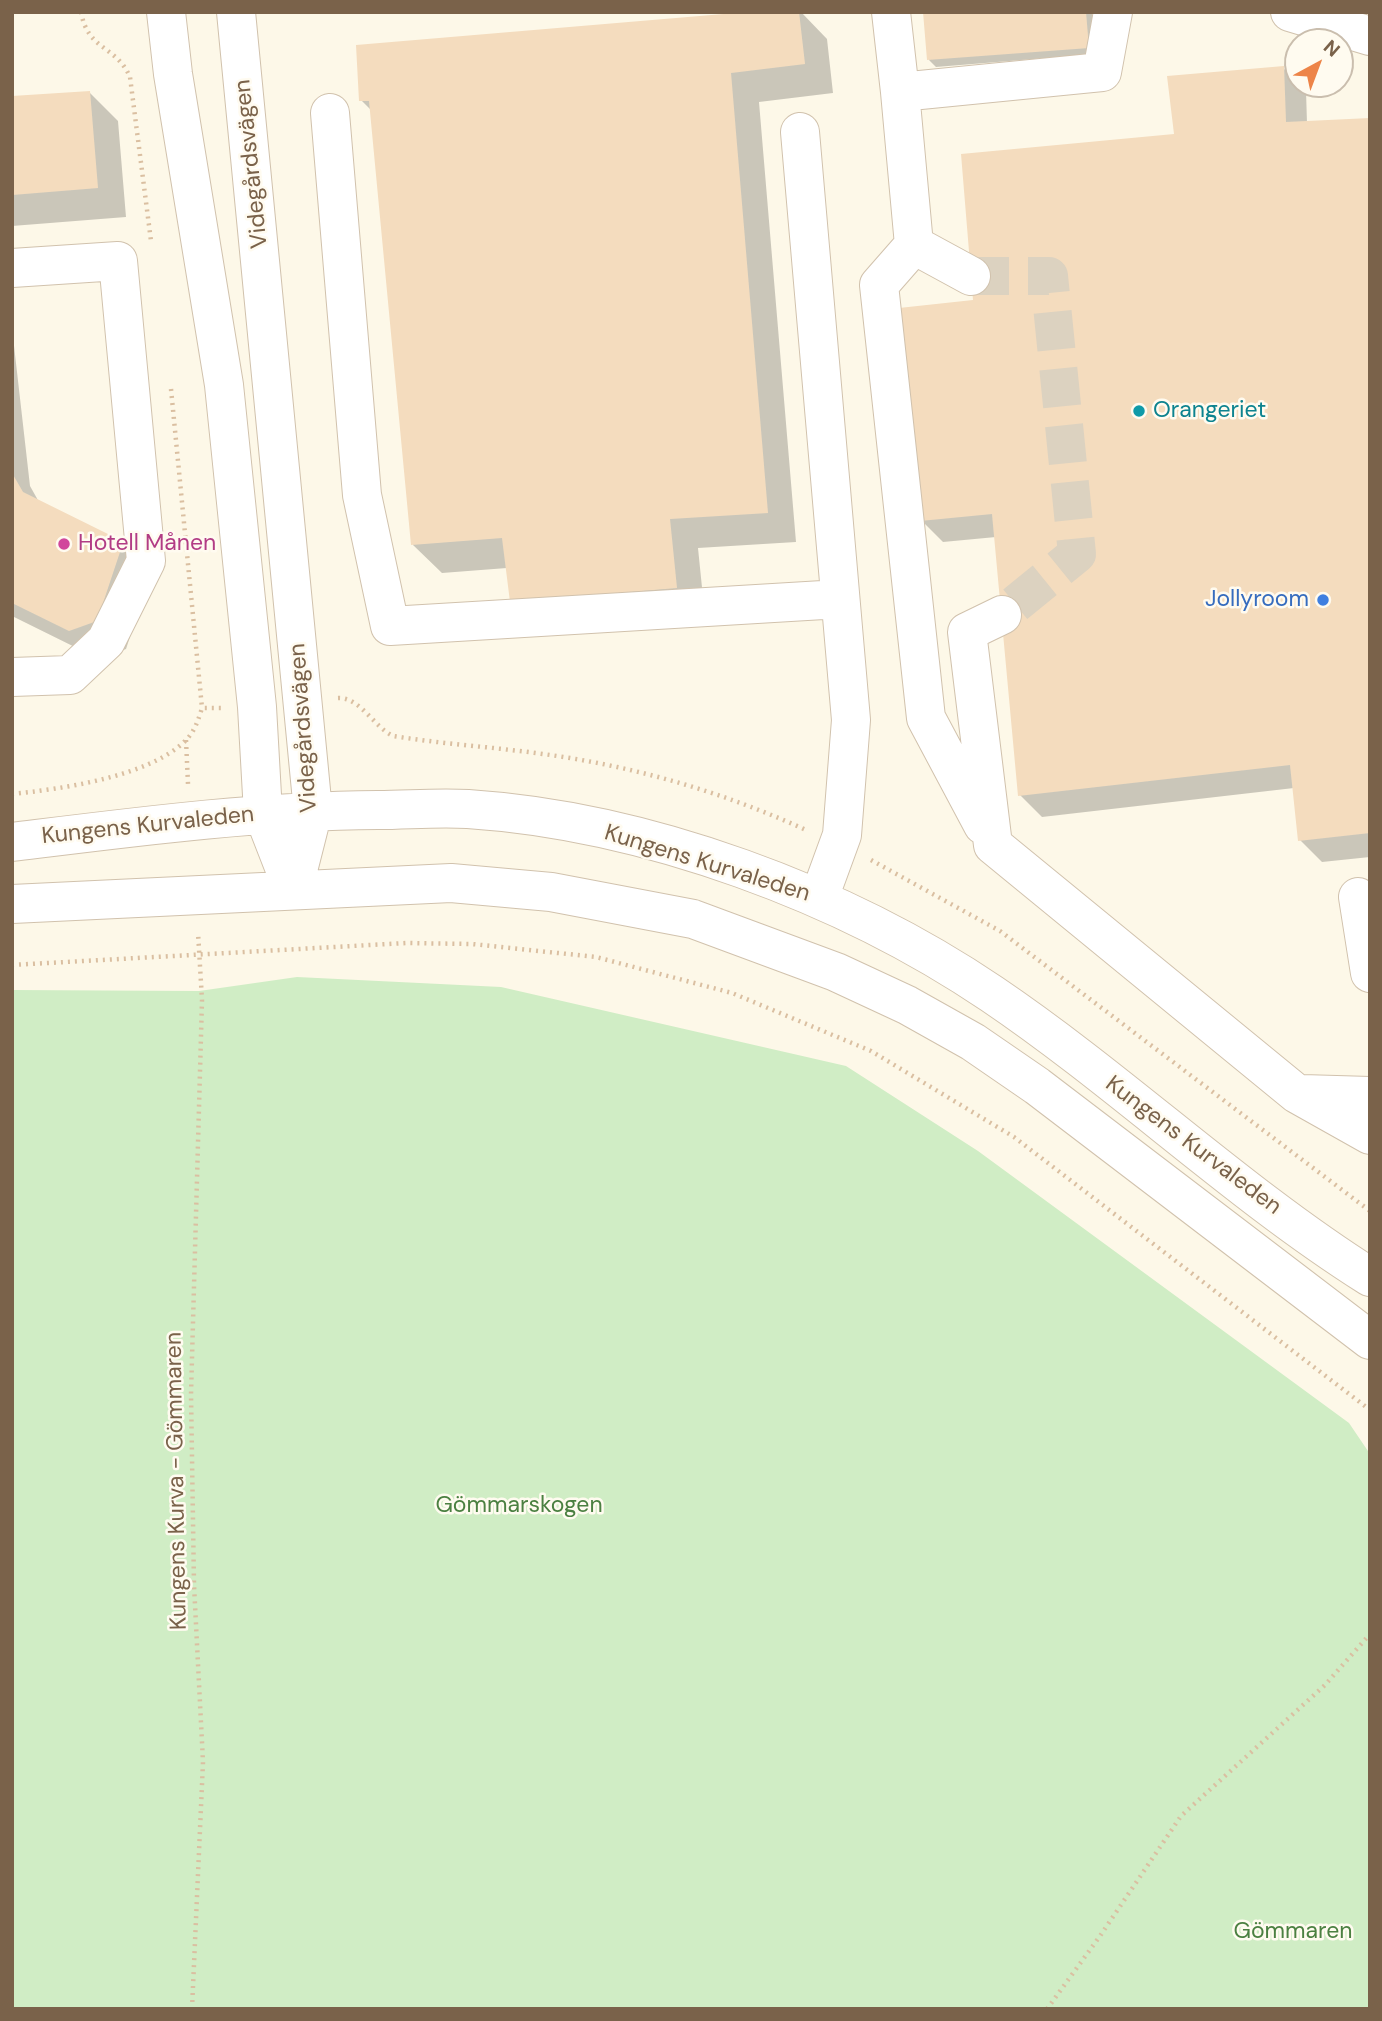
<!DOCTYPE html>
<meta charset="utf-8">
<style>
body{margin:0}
#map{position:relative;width:1382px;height:2021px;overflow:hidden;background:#fdf8e8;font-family:"DM Sans",sans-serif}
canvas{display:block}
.frame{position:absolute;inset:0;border:14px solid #7a624a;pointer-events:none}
.north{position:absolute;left:1284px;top:28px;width:70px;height:70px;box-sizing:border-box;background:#fffbf0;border:2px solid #cabeae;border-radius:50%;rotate:41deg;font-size:19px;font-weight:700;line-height:28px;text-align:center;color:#7a624a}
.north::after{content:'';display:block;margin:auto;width:24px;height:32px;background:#ed8448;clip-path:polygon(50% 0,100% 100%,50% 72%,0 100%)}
</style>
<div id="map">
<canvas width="1382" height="2021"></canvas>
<div class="frame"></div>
<div class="north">N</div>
</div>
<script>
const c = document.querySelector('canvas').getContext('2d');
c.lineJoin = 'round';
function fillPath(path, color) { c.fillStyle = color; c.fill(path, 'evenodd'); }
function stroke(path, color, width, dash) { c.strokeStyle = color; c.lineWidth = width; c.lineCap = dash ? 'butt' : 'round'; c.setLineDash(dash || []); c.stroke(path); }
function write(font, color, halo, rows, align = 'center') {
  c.font = font + ' "DM Sans",sans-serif'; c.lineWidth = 5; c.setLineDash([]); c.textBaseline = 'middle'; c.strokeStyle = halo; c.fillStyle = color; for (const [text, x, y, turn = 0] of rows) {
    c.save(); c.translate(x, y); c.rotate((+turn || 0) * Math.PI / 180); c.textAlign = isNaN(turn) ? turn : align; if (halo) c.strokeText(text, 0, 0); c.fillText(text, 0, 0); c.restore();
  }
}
fillPath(new Path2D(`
 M297,977L501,987L846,1066L978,1151L1349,1423L1370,1454V2009H12V990L199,991Z`), '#d0edc5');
fillPath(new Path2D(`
 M768,12H801L827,39L833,93L759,102L796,542L698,548L705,617L507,568L442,573L413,545L372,111L361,100Z
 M925,12H1092L1095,54L936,67L929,60Z
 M1283,68L1306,90L1307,123L1370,119V857L1322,862L1300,840L1294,788L1042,817L1020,795L996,537L943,542L921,520L975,302L1176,135Z
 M89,92L118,121L126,217L12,226V98Z
 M12,328L30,486L39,502L111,538L141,567L148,582L126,649L99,659L12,616Z`), '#0003');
fillPath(new Path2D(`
 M747,12H799L805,64L731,73L768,513L670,519L677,588L510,602L502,538L411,545L369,101H359L356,45Z
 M923,12H1086L1089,48L927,60Z
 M1284,66L1286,122L1370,118V833L1298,841L1290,765L1018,796L992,514L920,521L899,308L973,300L961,154L1174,134L1167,76Z
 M90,91L98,188L12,195V96Z
 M12,473L23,492L112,536L120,552L97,621L69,631L12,603Z`), '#f4dcbe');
stroke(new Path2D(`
 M971,276H1049L1077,554L1002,615`), '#dcd2c0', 38, [38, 19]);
const minor = new Path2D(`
 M166,12L173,74L224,385L257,707L263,813L293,890
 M236,12L313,811L293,890
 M891,12L900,92
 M1290,12L1370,36
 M330,113L362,495L390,626L840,599
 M800,132L851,720L842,835L819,898
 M914,245L879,285L926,718L983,825
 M12,268L118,261L146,561L106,641L70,675L12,677
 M971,276L914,245L900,92L1102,72L1113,12
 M1002,615L967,632L993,845L1297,1094L1370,1135
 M12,842C134,827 255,811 378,810C407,810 438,807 468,809C647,821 844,894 992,994C1122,1082 1237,1193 1370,1277
 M1358,897L1370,973
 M12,904L451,883L551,892L693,919L836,972L907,1005L973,1042L1037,1086L1370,1340
 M1302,1094L1370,1096`);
stroke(minor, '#d1c2ad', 40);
stroke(new Path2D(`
 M81,12C88,51 116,45 130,77L151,241
 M171,389L202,708
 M338,698C360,697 374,727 393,736C443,744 493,747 543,754C633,766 723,792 806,830
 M186,740L188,784
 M12,794C61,789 147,777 184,742C194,733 198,721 202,708H221
 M871,860L1000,931L1370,1211
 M12,965L406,943L472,944L596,957L732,993L871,1051L1014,1137L1370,1410
 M192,2009L203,1762L194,1585L191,1394L202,1000L198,932
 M1047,2009L1100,1936L1181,1816L1325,1685L1370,1634`), '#dabfa1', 4.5, [2, 5]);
stroke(minor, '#fff', 38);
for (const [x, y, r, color] of [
 [1139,411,7,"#0f9aa8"],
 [64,544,7,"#d1479c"],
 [1323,600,7,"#3f7fe0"]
]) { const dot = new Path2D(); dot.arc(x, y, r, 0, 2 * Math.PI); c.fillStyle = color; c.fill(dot); stroke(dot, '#fffbf0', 2.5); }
write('23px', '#7a624a', '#fffbf0', [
 ["Videgårdsvägen",252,164,-96],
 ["Videgårdsvägen",304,728,-94],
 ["Kungens Kurvaleden",148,826,-6],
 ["Kungens Kurvaleden",707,864,17],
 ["Kungens Kurvaleden",1193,1146,37],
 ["Kungens Kurva - Gömmaren",177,1481,-91]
]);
write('23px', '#0d838f', '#fffbf0', [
 ["Orangeriet",1153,411]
], 'left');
write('23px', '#b23c85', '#fffbf0', [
 ["Hotell Månen",78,544]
], 'left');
write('23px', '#366cbe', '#fffbf0', [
 ["Jollyroom",1309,600]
], 'right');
write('23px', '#4b8041', '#fffbf0', [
 ["Gömmarskogen",519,1506],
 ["Gömmaren",1293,1932]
]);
</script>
